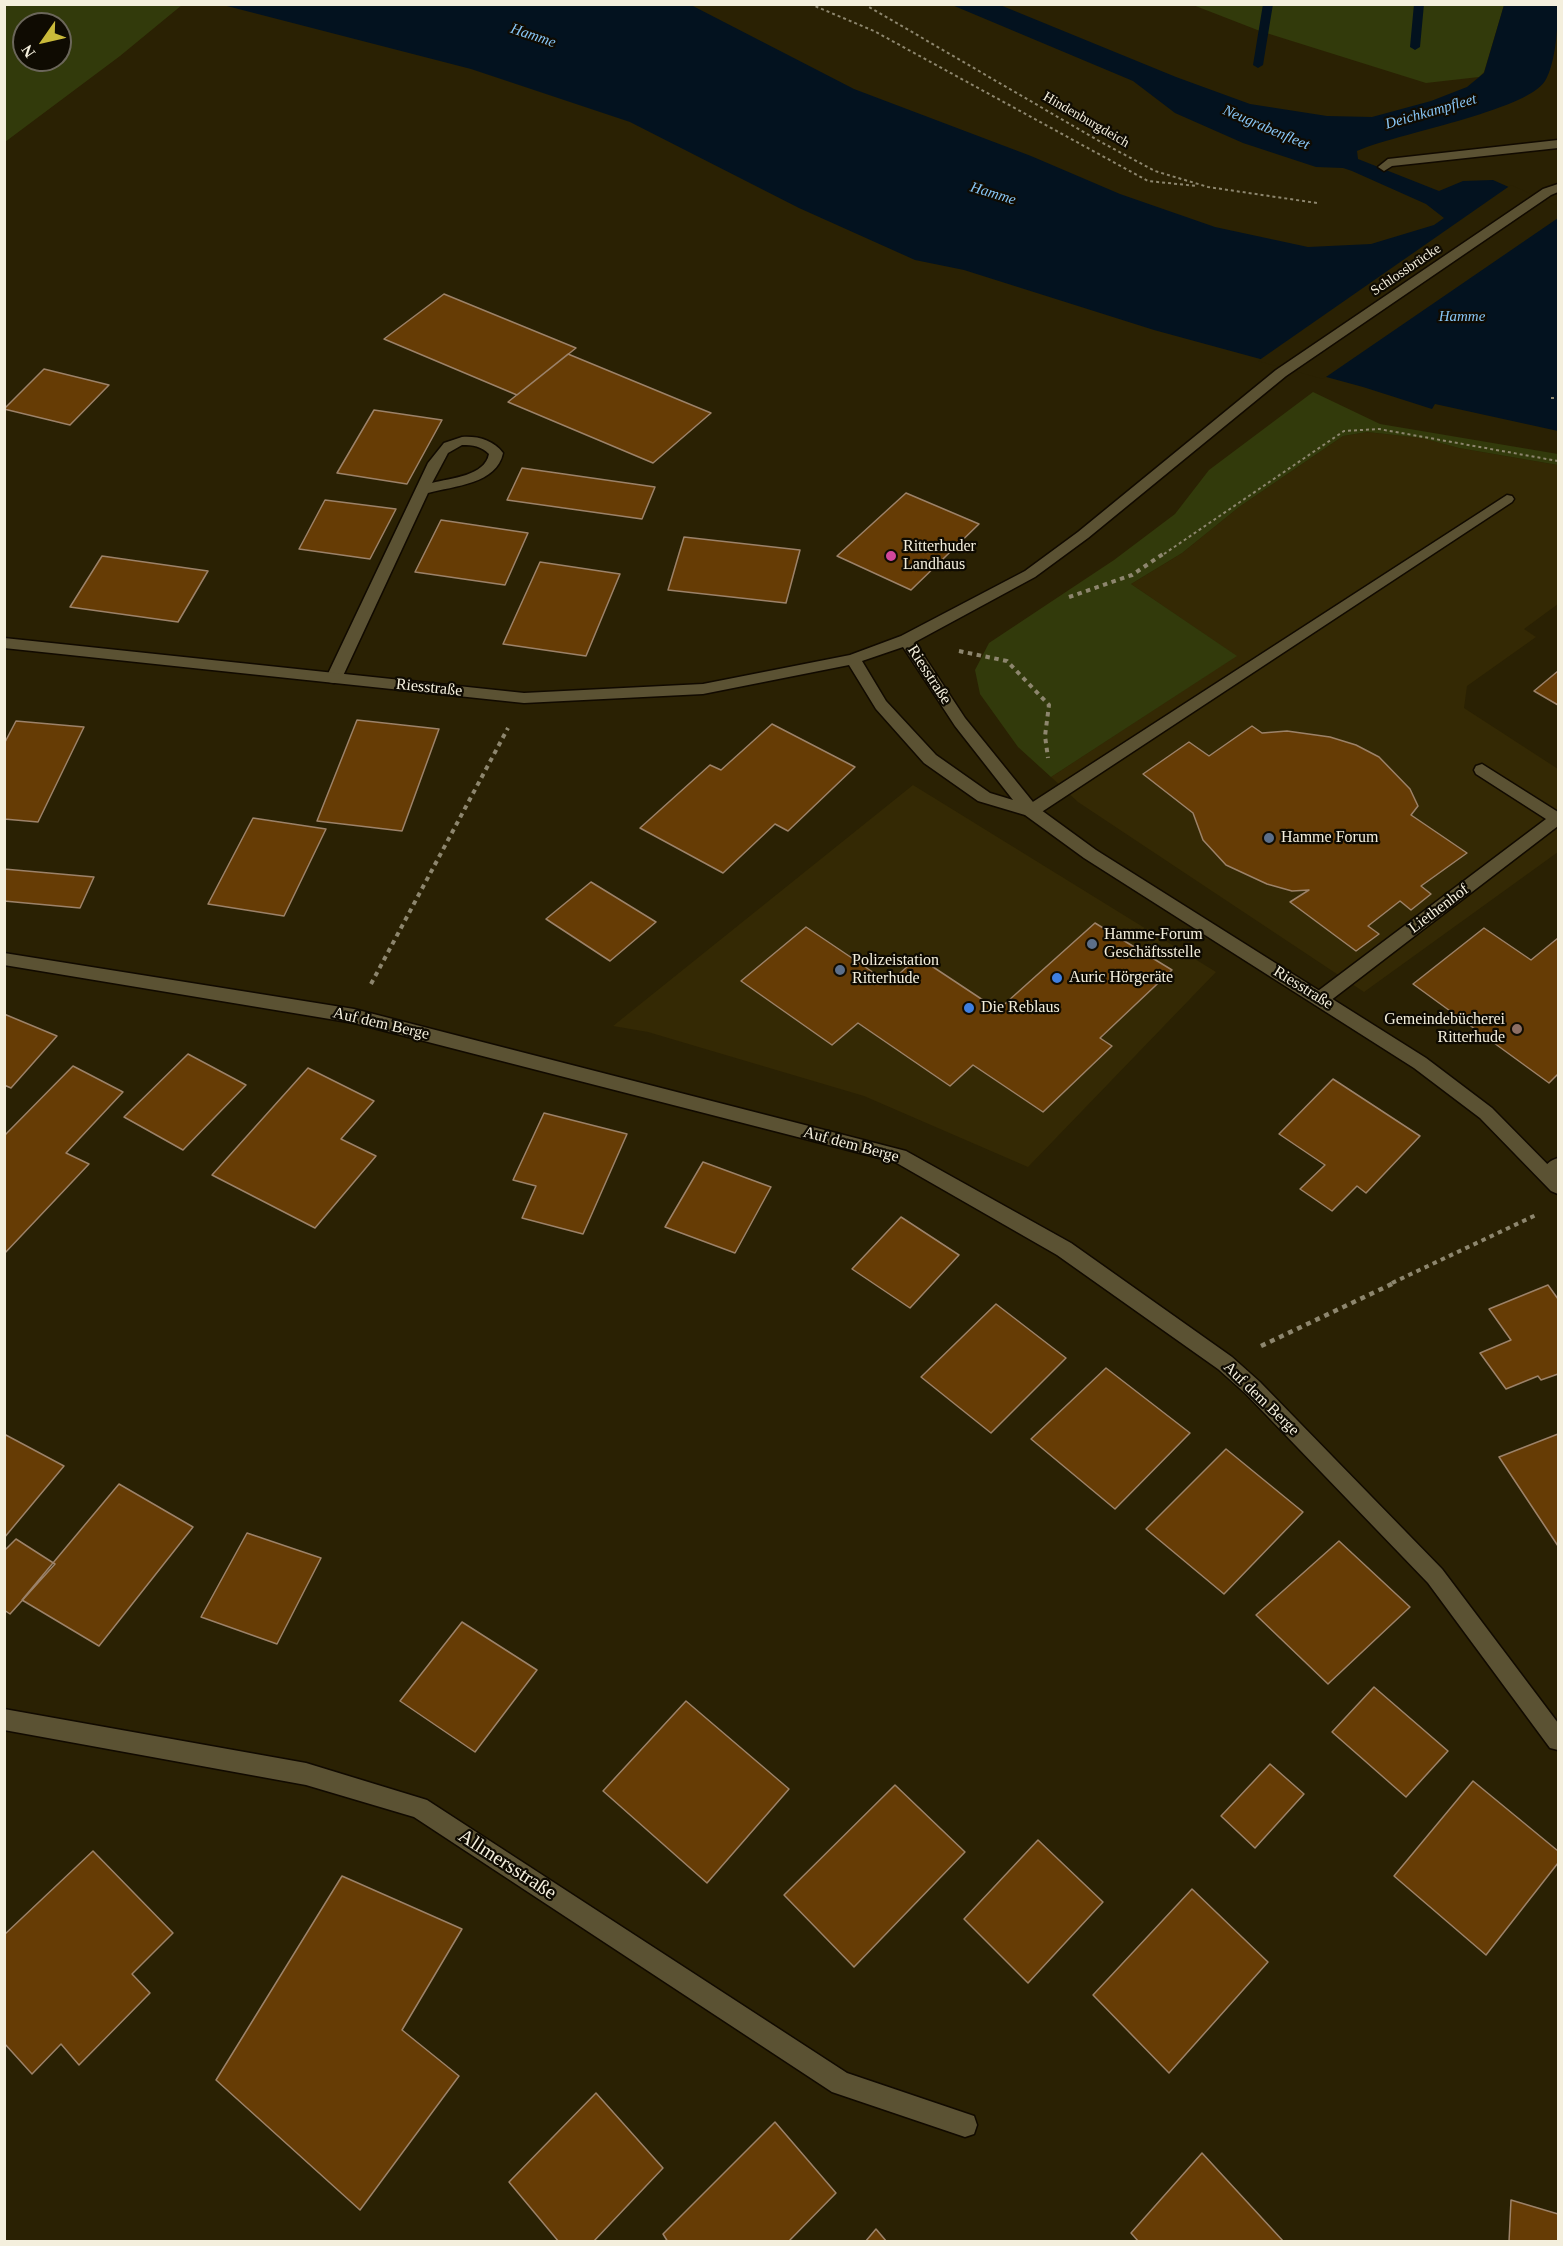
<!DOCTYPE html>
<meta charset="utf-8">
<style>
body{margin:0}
#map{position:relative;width:1563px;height:2246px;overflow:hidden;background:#2a2103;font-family:Georgia,serif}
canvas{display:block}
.frame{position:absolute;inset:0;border:6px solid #f4efdd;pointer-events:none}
.north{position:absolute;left:12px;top:12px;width:60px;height:60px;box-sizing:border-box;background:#0f0b02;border:2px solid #6b665a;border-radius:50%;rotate:236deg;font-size:16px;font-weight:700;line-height:24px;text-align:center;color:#f4efdd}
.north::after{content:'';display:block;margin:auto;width:21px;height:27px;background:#caba3a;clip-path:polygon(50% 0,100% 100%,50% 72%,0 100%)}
</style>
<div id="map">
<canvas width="1563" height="2246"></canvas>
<div class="frame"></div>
<div class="north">N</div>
</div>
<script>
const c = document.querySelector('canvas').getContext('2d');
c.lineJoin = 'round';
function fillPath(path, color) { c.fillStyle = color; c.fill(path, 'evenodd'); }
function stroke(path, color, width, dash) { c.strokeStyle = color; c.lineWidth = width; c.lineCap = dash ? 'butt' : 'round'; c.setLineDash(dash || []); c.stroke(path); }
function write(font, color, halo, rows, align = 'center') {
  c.font = font + ' Georgia,serif'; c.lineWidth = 4.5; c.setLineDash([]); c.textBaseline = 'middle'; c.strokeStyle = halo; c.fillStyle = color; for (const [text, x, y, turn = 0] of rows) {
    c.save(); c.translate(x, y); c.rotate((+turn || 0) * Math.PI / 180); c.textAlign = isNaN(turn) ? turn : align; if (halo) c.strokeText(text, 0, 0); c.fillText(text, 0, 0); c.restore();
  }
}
fillPath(new Path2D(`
 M1367,432L1423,438L1459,448L1558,465V604L1524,629L1536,637L1467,686L1464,708L1558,769V852L1364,992L1078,802L1051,777L1236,656L1131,584L1182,553L1239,507L1343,436Z
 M913,785L1216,972L1028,1167L864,1096L648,1032L613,1026Z`), '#342904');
fillPath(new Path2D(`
 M5,4H182V5L120,56L5,142ZM24,24H60V60H24Z
 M1193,5H1504L1484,72L1479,77L1426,83L1260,31Z
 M1313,392L1380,424L1558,454V465L1459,448L1422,438L1367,432L1343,436L1239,507L1182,553L1131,584L1237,656L1051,777L1018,747L980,694L975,670L989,643L1114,560L1175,514L1209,470Z`), '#323a0b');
fillPath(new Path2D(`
 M223,5H691L854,89L1031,156L1120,194L1215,227L1308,247L1371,244L1434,225L1444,218L1426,204L1352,171L1343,168L1316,167L1243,143L1175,113L1133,81L952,5H1000L1176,77L1250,104L1327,116L1372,117L1431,101L1467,87L1484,73L1504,5H1558C1558,25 1556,63 1545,81C1526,111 1395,134 1357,151L1358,159L1439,191L1463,181L1493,180L1558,209V431L1435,404L1432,409L1363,387L1154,330L964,270L915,260L799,208L630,122L471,69Z`), '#03121f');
fillPath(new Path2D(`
 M1511,185L1558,206V218L1323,379L1258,361Z`), '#2a2103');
fillPath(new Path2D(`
 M1263,4H1273L1263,65L1258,68L1253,65Z
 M1414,4H1424L1420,47L1415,50L1410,47Z`), '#03121f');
const building = new Path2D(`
 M444,294L576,348L517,395L384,339Z
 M568,354L711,413L653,463L508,402Z
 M44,369L109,385L70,425L4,409Z
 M374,410L442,420L407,484L337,473Z
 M522,468L655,487L642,519L507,500Z
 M906,493L979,524L911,590L837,556Z
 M325,500L396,509L370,559L299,549Z
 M441,520L528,533L505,585L415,572Z
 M684,537L800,550L786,603L668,590Z
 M102,556L208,571L178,622L70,607Z
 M540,562L620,574L586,656L503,644Z
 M1558,671V705L1534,691Z
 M357,720L439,729L402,831L317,821Z
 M16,721L84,727L38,822L4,819V744Z
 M772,724L855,767L788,831L775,824L723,873L640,828L710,765L721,770Z
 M1252,726L1262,733L1287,731L1330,737L1356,745L1379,757L1410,789L1418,806L1411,815L1467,853L1421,886L1431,894L1411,910L1400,901L1368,926L1379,934L1356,951L1290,902L1309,890L1292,891L1267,884L1226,865L1203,840L1193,813L1143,774L1189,742L1209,756Z
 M253,818L326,829L284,916L208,904Z
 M4,869L94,877L80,908L4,901Z
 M591,882L656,922L610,961L546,919Z
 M1095,923L1172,970L1100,1038L1112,1046L1043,1112L973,1065L950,1086L858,1023L832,1045L741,981L806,927L889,983L918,957L998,1010Z
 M1484,928L1531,960L1558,938V1074L1549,1083L1413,984Z
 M4,1014L57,1036L11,1088L4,1085Z
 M188,1054L246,1085L183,1150L124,1117Z
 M73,1066L123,1092L66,1153L89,1164L4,1254V1136Z
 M308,1068L374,1101L341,1139L376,1156L315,1228L212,1175Z
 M1333,1079L1420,1136L1366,1193L1357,1186L1332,1211L1300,1189L1325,1165L1279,1134Z
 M544,1113L627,1134L583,1234L522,1218L536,1186L513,1180Z
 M703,1162L771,1187L735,1253L665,1227Z
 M901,1217L959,1255L910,1308L852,1269Z
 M1548,1285L1558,1299V1374L1541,1380L1538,1376L1506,1389L1480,1353L1511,1340L1489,1309Z
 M996,1304L1066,1358L991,1433L921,1377Z
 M1106,1368L1190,1433L1115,1509L1031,1439Z
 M4,1434L64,1466L4,1538Z
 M1558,1434V1546L1499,1457Z
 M1226,1449L1303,1512L1224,1594L1146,1529Z
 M119,1484L193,1527L99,1646L22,1600Z
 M247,1533L321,1558L277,1644L201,1617Z
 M16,1539L55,1564L10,1614L4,1610V1551Z
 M1339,1541L1410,1607L1328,1684L1256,1615Z
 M462,1622L537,1670L475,1752L400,1701Z
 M1374,1687L1448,1751L1406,1797L1332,1732Z
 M686,1701L789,1789L707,1883L603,1791Z
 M1270,1764L1304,1794L1255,1848L1221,1816Z
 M1473,1781L1558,1851V1863L1486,1955L1394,1876Z
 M895,1785L965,1852L854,1967L784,1895Z
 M1038,1840L1103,1902L1028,1983L964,1919Z
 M93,1851L173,1933L132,1974L150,1993L79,2065L61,2044L32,2074L4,2043V1935Z
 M342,1876L462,1929L402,2030L459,2076L360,2210L216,2080Z
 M1192,1889L1268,1962L1169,2073L1093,1995Z
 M596,2093L663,2168L593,2242H559L509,2182Z
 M775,2122L836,2193L788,2242H668L663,2234Z
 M1202,2153L1284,2242H1139L1131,2233Z
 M1511,2200L1558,2214V2242H1509Z
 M876,2229L887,2242H865Z`);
fillPath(building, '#663c05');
stroke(building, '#9c8269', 1.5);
const lane = new Path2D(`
 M462,437C478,436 493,440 503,453C497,484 454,486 428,493L342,678L334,683L329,682L326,678L428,463L444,443ZM462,445C473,445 481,446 489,454C485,476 451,478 432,483L448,453Z
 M1507,495L1512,496L1514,499L1512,502L1037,815H1025L1023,811L1025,807Z
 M1482,764L1558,812V826L1326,1004L1320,1006L1314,1004L1311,999L1314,994L1546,819L1476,774L1474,770L1476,766Z
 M1558,1158V1176L1549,1181L1543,1179L1540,1174C1544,1166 1550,1160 1558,1158Z`);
const street = new Path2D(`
 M1558,140V148L1392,166L1384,171L1378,167L1388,159Z
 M4,953L354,1009L906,1151L1071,1243L1232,1357L1260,1382L1442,1569L1558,1723V1750L1550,1748L1428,1583L1246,1394L1218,1369L1057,1255L895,1162L354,1023L4,965Z
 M4,1709L306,1763L427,1800L847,2073L974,2116L977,2125L974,2134L965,2137L832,2092L414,1817L306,1785L4,1730Z`);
const secondary = new Path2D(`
 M1558,184V192L1551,195L1286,376L1088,538L1035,577L915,642L965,718L1037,807L1096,850L1426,1058L1492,1108L1558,1175V1194L1551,1191L1480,1118L1414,1068L1084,858L1025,815L978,801L924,763L876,709L849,665L703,694L524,703L4,648V638L524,693L703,684L850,655L901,636L1025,571L1078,532L1276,370L1543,189ZM903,647L955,726L1013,800L990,793L936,755L886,701L862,661Z`);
stroke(lane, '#110a00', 3);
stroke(street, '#110a00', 3);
stroke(secondary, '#110a00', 3);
stroke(new Path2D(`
 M810,4L874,31L1148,181L1197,186
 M864,4L1099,141L1155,171L1208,187L1317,203
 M1551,398H1558
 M1164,554L1344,431L1379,429L1558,461`), '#8d866e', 2, [3, 3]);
stroke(new Path2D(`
 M1069,597L1132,575L1166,552
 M959,651L1007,661L1049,705L1045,736L1048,758
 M371,984L508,728
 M1392,1283L1536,1215`), '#8d866e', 4, [4.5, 4.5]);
stroke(new Path2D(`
 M1261,1346L1396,1282`), '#8d866e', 4.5, [5, 5]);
fillPath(lane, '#5b5233');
fillPath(street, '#5b5233');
fillPath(secondary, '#5b5233');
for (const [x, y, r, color] of [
 [891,556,6,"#d1479c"],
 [1269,838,6,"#5c6f8a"],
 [1092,944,6,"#5c6f8a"],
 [840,970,6,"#5c6f8a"],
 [1057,978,6,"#3f7fe0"],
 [969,1008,6,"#3f7fe0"],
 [1517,1029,6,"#8d6e63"]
]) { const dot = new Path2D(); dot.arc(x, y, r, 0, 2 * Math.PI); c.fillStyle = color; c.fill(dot); stroke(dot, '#0f0b02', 2); }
write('14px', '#f4efdd', '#0f0b02', [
 ["Hindenburgdeich",1086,120,30],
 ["Schlossbrücke",1406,270,-34]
]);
write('italic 15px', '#88c6f6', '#0f0b02', [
 ["Hamme",533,36,19],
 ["Deichkampfleet",1431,112,-16],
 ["Neugrabenfleet",1266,128,23],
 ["Hamme",993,194,17],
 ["Hamme",1462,317]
]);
write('16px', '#f4efdd', '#0f0b02', [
 ["Ritterhuder",903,547],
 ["Landhaus",903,565],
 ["Hamme Forum",1281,838],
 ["Hamme-Forum",1104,935],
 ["Geschäftsstelle",1104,953],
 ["Polizeistation",852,961],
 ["Ritterhude",852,979],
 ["Auric Hörgeräte",1069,978],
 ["Die Reblaus",981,1008],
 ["Gemeindebücherei",1505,1020,"right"],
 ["Ritterhude",1505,1038,"right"]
], 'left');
write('16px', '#f4efdd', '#0f0b02', [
 ["Riesstraße",929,675,57],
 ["Riesstraße",429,688,6],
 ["Liethenhof",1439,909,-37],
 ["Riesstraße",1303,988,32],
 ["Auf dem Berge",381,1024,13],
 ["Auf dem Berge",851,1145,15],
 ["Auf dem Berge",1261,1399,44]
]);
write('20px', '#f4efdd', '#0f0b02', [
 ["Allmersstraße",507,1865,33]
]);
</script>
